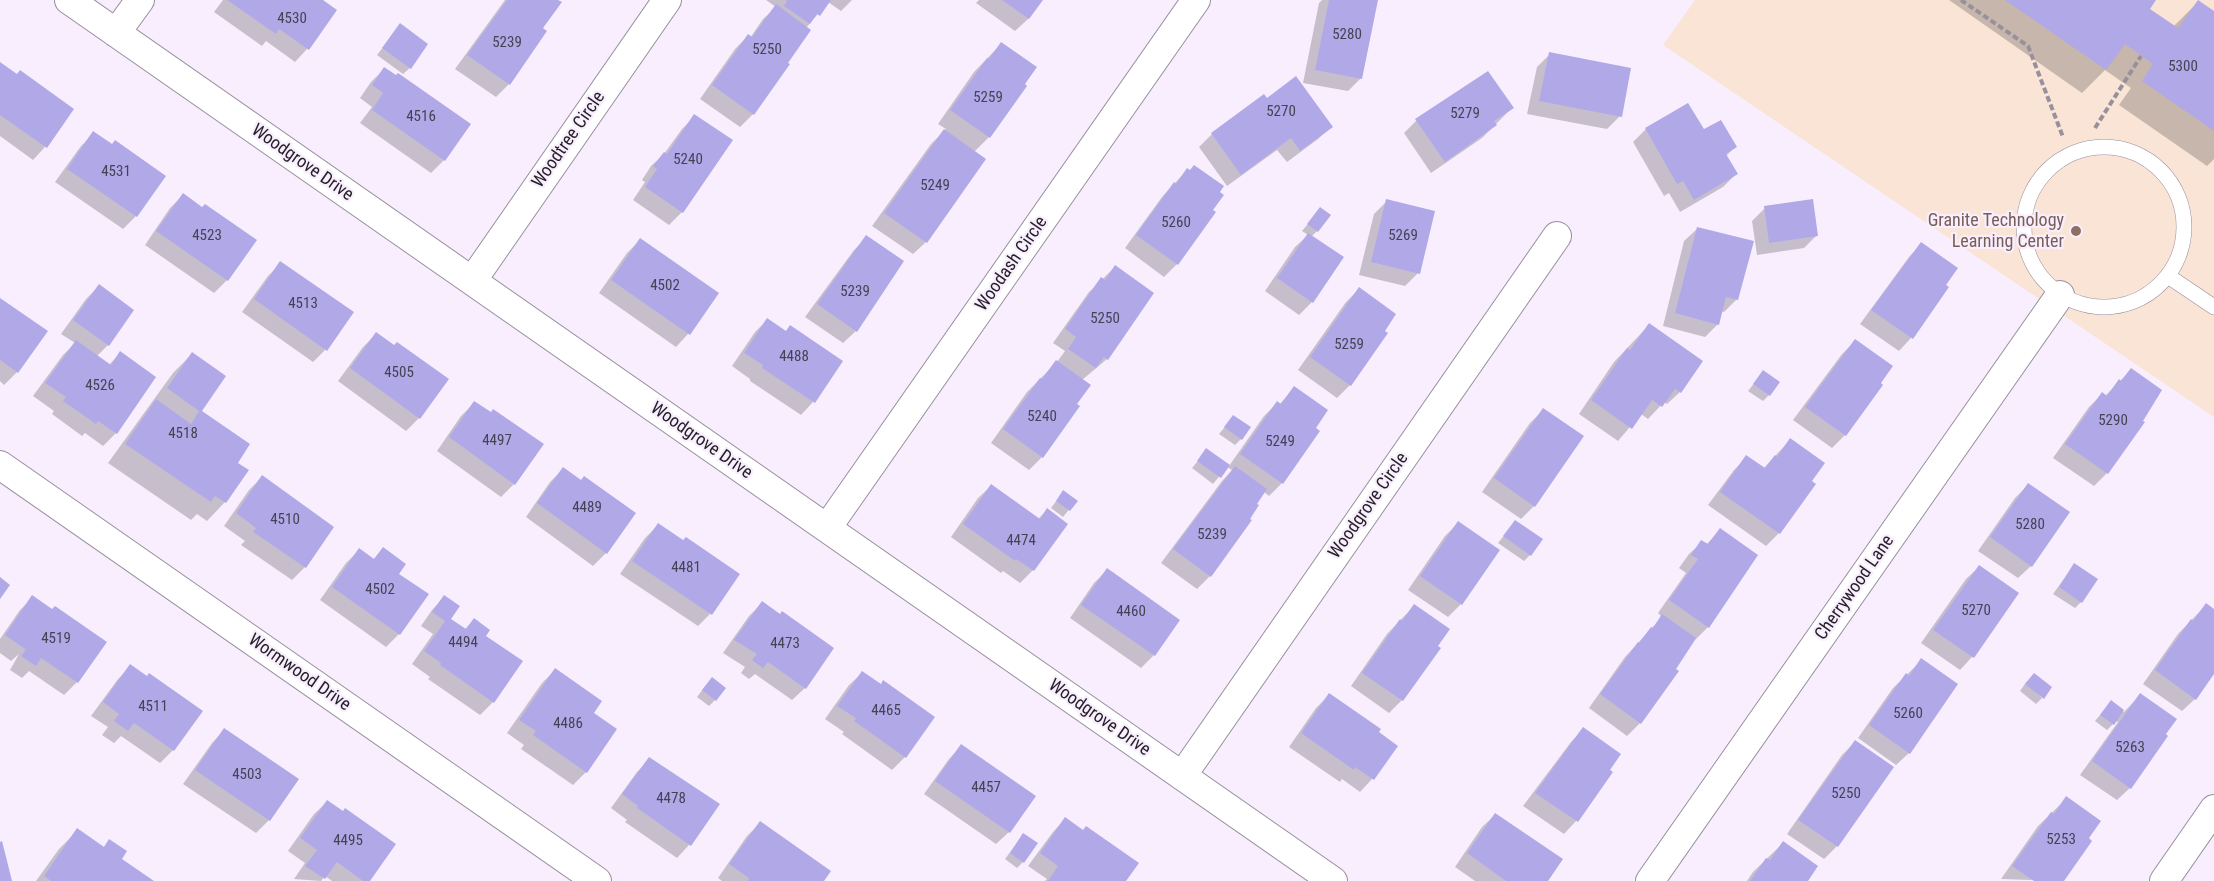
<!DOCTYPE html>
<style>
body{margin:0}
canvas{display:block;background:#f8eefe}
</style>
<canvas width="2214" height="881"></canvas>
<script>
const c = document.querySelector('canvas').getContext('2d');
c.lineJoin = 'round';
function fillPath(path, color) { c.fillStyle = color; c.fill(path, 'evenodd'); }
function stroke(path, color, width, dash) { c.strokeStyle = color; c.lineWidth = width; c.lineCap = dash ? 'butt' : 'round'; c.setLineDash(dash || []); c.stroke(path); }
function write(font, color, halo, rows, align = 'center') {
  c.font = font + ' "Roboto Condensed",sans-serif'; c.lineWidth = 4.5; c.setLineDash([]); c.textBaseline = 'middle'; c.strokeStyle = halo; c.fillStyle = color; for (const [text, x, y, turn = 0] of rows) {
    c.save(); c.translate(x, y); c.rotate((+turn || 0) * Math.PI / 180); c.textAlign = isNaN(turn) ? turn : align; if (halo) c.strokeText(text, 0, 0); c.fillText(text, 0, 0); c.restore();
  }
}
fillPath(new Path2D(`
 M1695,0H2214V417L1663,45Z`), '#f9e4d6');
fillPath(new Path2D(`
 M223,0H320L307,49L295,62L266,41L262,46L214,12Z
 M505,0H556L541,29L509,84L496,97L455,69Z
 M766,0H852L841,11L828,2L806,28L786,63L788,65L753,114L740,127L700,99L735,49L748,36L750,38L763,19L776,7Z
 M979,0H1041L1028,19L1015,31L976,3Z
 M1322,0H1376L1361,78L1348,91L1303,83L1319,3Z
 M1949,0H2155L2148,9L2173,27L2198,2L2214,13V159L2207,166L2119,105L2131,88L2105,70L2082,93Z
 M400,25L410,68L403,74L377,55Z
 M1001,44L1025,86L989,137L974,152L926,242L913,254L872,226L931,144L946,129L938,124L974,72Z
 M1550,54L1620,116L1607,129L1527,114L1537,67Z
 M0,64L45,147L33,160L0,136Z
 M384,69L395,77L444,160L431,173L360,123L372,107L360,98L371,82Z
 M1688,105L1703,132L1735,147L1726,156L1736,174L1723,187L1680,212L1669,193L1664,196L1633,142L1646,129Z
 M1512,108L1482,138L1431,173L1404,133L1416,121Z
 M695,116L682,212L669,225L633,200L645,182L642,180L651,166L664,154L682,129Z
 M1331,127L1318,139L1287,162L1277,150L1227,186L1199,147L1212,134Z
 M94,133L164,176L136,216L123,229L55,182L81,146Z
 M1187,170L1211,210L1177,264L1164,277L1125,248L1162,197Z
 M183,195L227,280L214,293L145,245L170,208Z
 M1387,201L1418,273L1405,286L1359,275L1374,214Z
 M1765,208L1817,235L1804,248L1757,255L1752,221Z
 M1320,209L1317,231L1311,237L1312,302L1299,315L1265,291L1295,247L1308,235L1302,231Z
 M1697,229L1737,299L1724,312L1721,311L1718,324L1705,337L1663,326L1684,241Z
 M867,237L856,331L843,343L805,317L854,250Z
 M640,240L717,294L688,334L676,347L599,293L627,253Z
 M1921,244L1911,338L1899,351L1860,324L1909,257Z
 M281,263L325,350L313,362L242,312L268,276Z
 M1115,267L1107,359L1082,380L1042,457L1029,470L991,443L1027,392L1057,362L1065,351L1053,343L1089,292Z
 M99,286L108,345L97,356L109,365L120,353L116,433L103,446L85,433L82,436L52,414L54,411L33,396L63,355L75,343L61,334L86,299Z
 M1359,289L1350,385L1337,398L1298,370L1346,302Z
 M0,299L17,372L4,385L0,381Z
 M767,320L785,332L841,361L813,402L801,415L750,381V379L732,366L755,332Z
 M1649,325L1680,392L1667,404L1664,402L1648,419L1641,414L1618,441L1579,414L1614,362Z
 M376,334L419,418L406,431L338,381L363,347Z
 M1855,341L1845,435L1832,448L1793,420L1842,354Z
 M192,354L200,412L236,463L225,502L207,521L197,514L191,520L108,463L173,373Z
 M2131,370L2143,422L2107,473L2094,486L2053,458L2089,407L2102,394L2105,396Z
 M1763,372L1769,395L1763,401L1748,391Z
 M1294,388L1282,483L1269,496L1264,492L1210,576L1197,589L1161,563L1222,481L1232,470L1227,467L1213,484L1192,468L1207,450L1229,466L1264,416L1277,403L1279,405Z
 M474,403L490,414L514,484L501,497L437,451L461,416Z
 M1543,410L1534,506L1521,519L1482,492L1530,423Z
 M1233,417L1241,439L1235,445L1219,434Z
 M1790,440L1779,533L1766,546L1708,505L1734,470L1747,457L1763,469Z
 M563,469L634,514L606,553L593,566L526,517L550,482Z
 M262,477L332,527L305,567L292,580L241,545L245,541L224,526L249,490Z
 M2028,485L2031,566L2018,578L1978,551L2015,498Z
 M991,486L1038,519L1047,510L1033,570L1020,583L1003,571L1001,573L951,537L978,498Z
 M1063,492L1076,501L1063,517L1051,508Z
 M1515,522L1530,555L1524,561L1498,543Z
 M1458,523L1498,551L1461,604L1448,617L1408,590L1445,536Z
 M658,525L710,614L698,626L620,574L645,538Z
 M1720,530L1708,627L1695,640L1640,723L1627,736L1589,708L1625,657L1662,617L1658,613L1686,573L1679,568L1689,554L1702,542L1706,545Z
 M383,549L397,574L427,595L399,634L386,647L320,600L346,563L359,550L373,560Z
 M2074,565L2081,602L2075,608L2053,594Z
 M1979,567L2017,593L1972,657L1960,670L1921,643L1966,579Z
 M1107,570L1178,620L1154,655L1141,668L1070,618L1094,583Z
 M33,597L77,682L64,695L29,671L22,678L10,670L19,654L11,661L0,653V639L20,610Z
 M444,597L449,619L464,630L474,620L484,636L493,702L480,715L428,679L430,677L412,664L433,634L421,626L432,610Z
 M762,603L805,688L792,700L755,674L749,679L741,673L745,667L723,653L749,616Z
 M2206,605L2214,610V670L2195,699L2182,711L2143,684L2178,634Z
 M1414,606L1439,649L1402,700L1389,713L1351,686L1387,634Z
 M1922,660L1909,753L1896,765L1858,738L1893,688Z
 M131,666L200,712L173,750L160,763L121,736L114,743L102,735L108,727L91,716L118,679Z
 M555,670L591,713L586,772L573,785L521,749L524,745L507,733L542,683Z
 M862,673L905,757L892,770L842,734L844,732L825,719L849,685Z
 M2027,681L2042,698L2036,704L2020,691Z
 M706,685L715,700L709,706L697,697Z
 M1329,695L1377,733L1372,779L1360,792L1342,779L1340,782L1289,747L1316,708Z
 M2140,695L2130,788L2117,800L2080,775L2118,722L2116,721L2107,730L2095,721L2105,709L2111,702L2124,712Z
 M1583,729L1611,772L1576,821L1564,834L1523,806L1571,742Z
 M224,730L297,779L269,820L256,833L183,784L212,743Z
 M1855,742L1892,768L1837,846L1824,859L1787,834L1842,755Z
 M961,746L1009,832L996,844L924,794L949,759Z
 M650,759L718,804L689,845L677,858L625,822L627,820L611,808L637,772Z
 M2067,798L2062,881L2001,879L2038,826Z
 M327,802L369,881H332L325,876L321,881L294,879L305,863L288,851L314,814Z
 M1495,815L1546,881H1475L1455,867L1482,827Z
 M1065,819L1124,881H1045L1047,879L1028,866L1053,832Z
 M760,823L822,881H722L718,878L747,836Z
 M78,830L103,848L110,841L120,859L151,881H36L59,849Z
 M1023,835V862L1017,868L1005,859Z
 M1783,843L1806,881H1747L1753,872Z`), '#0003');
fillPath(new Path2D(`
 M227,0H323L337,10L309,50L279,29L276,34Z
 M507,0H558L562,2L543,28L547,31L510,85L467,55Z
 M787,0H831L820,16L817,14L810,24L784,6Z
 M1002,0H1043L1029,19Z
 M1329,0H1378L1362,79L1315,70Z
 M2005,0H2156L2150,9L2178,28L2198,0L2214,11V131L2142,81L2153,64L2125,44L2106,70Z
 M776,4L811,30L788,63L790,64L754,115L712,85L748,34L752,37Z
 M400,23L428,44L411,69L382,48Z
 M1001,42L1037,67L1025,84L1027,86L990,138L950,110L987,58L989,59Z
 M1549,52L1631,68L1622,117L1539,101Z
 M0,62L17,74L20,70L74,109L47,148L0,115Z
 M384,67L396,75L398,73L471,124L445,161L372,110L383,93L372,85Z
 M1488,71L1514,108L1494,121L1497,125L1445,162L1415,119Z
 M1296,76L1333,127L1300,151L1291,138L1241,175L1211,133L1264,94L1267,98Z
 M1688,103L1704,129L1721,120L1737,147L1726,154L1738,174L1694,200L1683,181L1677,184L1645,128Z
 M694,114L733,140L683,213L645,187L657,169L653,166L664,152L667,154Z
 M944,129L986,159L927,243L884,213Z
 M93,131L112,144L115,140L166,176L137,217L67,169Z
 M1194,165L1224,186L1220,192L1224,195L1213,210L1216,212L1178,265L1136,235L1174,182L1176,184L1187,168L1190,170Z
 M183,193L202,207L205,204L257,240L228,281L156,231Z
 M1386,199L1435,211L1420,274L1371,262Z
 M1813,199L1818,236L1769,243L1764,206Z
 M1320,207L1331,215L1318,232L1307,224Z
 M1697,227L1754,241L1738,300L1726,297L1719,325L1675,313Z
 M1308,233L1344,257L1313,303L1277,278Z
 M866,235L904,261L857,332L817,304Z
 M640,238L719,293L690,335L611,280Z
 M1921,242L1958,268L1946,285L1949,287L1913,339L1871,310Z
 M280,261L354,312L327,351L254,299Z
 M1115,265L1154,293L1108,360L1104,357L1096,368L1068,349L1076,337L1065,329L1101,277L1105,280Z
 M99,284L134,310L109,346L73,320Z
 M1359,287L1396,314L1385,331L1388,333L1351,386L1310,357Z
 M0,298L48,331L18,373L0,360Z
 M767,318L786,331L790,325L843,361L815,403L762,368L763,365L744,353Z
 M1649,323L1703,361L1681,393L1675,389L1662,407L1652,400L1632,429L1591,400L1627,348L1630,350Z
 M376,332L394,345L397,342L449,379L420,419L350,368Z
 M1855,339L1893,366L1881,383L1883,385L1846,436L1805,407Z
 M76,340L111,365L120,351L156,377L117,434L98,421L96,424L63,401L66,397L45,383Z
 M192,352L226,376L202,411L250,444L238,463L249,470L226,503L215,496L211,502L125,444L156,399L191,424L199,411L167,388Z
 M1056,360L1091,385L1077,404L1080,406L1043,458L1003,429L1040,378L1042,379Z
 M2131,368L2162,390L2143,421L2145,422L2108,474L2065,444L2102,392L2107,396L2119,379L2121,381Z
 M1763,370L1780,382L1770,396L1753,384Z
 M1294,386L1328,410L1316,428L1320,431L1283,484L1240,454L1277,401L1281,404Z
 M474,401L491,412L493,409L544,444L515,485L449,437Z
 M1543,408L1584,436L1535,507L1494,478Z
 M1233,415L1251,427L1242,440L1224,427Z
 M1790,438L1825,463L1812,481L1816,484L1780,534L1720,492L1746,455L1765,468L1775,455L1777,457Z
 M1206,448L1230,465L1221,478L1197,461Z
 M1235,466L1267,489L1257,504L1259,505L1250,519L1252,520L1211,577L1173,549Z
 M563,467L581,480L584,476L636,513L607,554L537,503Z
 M262,475L334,527L306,568L253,532L256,528L236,513Z
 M2028,483L2070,512L2032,567L1990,537Z
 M991,484L1040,519L1047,508L1068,524L1034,571L1016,559L1015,561L963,524Z
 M1063,490L1078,501L1070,511L1056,501Z
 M1515,520L1543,539L1531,556L1503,536Z
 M1458,521L1500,550L1462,605L1420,576Z
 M658,523L683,540L686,537L740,574L712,615L632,561Z
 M1720,528L1758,555L1709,628L1669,600L1698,559L1691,555L1701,540L1708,544Z
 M383,547L406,564L399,574L429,594L400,635L332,587L359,548L374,559Z
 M2074,563L2098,579L2082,603L2059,587Z
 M1979,565L2019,593L1974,658L1933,630Z
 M1107,568L1180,620L1155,656L1081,605Z
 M0,577L10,585L0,599Z
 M32,595L52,609L55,606L107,642L78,683L41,658L36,666L21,656L27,648L25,649L5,635Z
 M444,595L460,606L451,619L466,629L474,618L490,630L486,636L523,661L494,703L440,665L441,663L424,651L445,621L432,612Z
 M762,601L780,614L782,611L834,648L806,689L768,662L763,668L752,660L757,654L734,640Z
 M2206,603L2214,609V674L2196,700L2155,670L2191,619L2193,621Z
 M1414,604L1450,629L1438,646L1441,648L1403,701L1362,673L1400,619L1402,621Z
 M1662,614L1696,638L1676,669L1679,671L1641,724L1600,694L1638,642L1639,643L1651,627L1653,628Z
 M1921,658L1958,684L1910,754L1869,725L1906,673L1909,676Z
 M130,664L147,676L149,673L203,711L174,751L134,723L128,731L114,721L119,714L103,702Z
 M555,668L602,701L594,713L617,729L587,773L533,735L536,731L519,720Z
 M862,671L881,684L883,680L935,717L906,758L854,721L856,718L837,706Z
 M2034,673L2052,687L2044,699L2025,684Z
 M712,677L726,688L716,701L702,690Z
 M1329,693L1381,729L1379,732L1398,746L1374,780L1355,767L1354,770L1301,733Z
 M2140,693L2177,719L2166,734L2168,736L2131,789L2092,761Z
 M2111,700L2124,710L2114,725L2100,715Z
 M1583,727L1621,754L1610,770L1613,772L1578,822L1535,793Z
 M224,728L299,779L270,821L195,770Z
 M1855,740L1894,767L1838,847L1798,820Z
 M961,744L1036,796L1010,833L935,781Z
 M649,757L720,804L691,846L637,808L638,806L622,794Z
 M2066,796L2101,821L2089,838L2092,841L2064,881H2034L2012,866L2051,812L2054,814Z
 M327,800L343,811L345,808L396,844L370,881H363L337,862L325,879L305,866L317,850L300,838Z
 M1495,813L1563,859L1548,881H1506L1467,853Z
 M1065,817L1083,830L1086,826L1139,863L1126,881H1048L1058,866L1040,853Z
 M760,821L831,871L824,881H748L749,878L729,864Z
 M77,828L104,847L109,839L127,851L122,859L154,881H51L44,876Z
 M1023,833L1038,843L1024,863L1010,853Z
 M2,841L12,881H0V842Z
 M1783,841L1818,866L1808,881H1750L1766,858L1770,860Z`), '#b1a9e7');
const service = new Path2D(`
 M2024 227a80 80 0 1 1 160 0a80 80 0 1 1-160 0Z
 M2168,276L2214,307`);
const minor = new Path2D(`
 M69,0L1333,881
 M116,33L140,0
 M472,281L667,0
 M0,465L597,881
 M827,528L1196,0
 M1182,776L1557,236
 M1650,881L2060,295
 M2164,881L2214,809`);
stroke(service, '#978e9d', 16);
stroke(minor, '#978e9d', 30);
stroke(new Path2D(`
 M1961,0L2028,46L2063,137
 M2095,128L2141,56`), '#98919c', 4, [6, 3]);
stroke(service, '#fff', 15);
stroke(minor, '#fff', 28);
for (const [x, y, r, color] of [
 [2076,231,6,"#8d6e63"]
]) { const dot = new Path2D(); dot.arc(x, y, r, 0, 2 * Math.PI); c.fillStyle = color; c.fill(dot); stroke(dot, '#f8eefe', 2); }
write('15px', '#464255', null, [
 ["4530",292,19],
 ["5280",1347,35],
 ["5239",507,43],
 ["5250",767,50],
 ["5300",2183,67],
 ["5259",988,98],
 ["5270",1281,112],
 ["5279",1465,114],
 ["4516",421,117],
 ["5240",688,160],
 ["4531",116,172],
 ["5249",935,186],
 ["5260",1176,223],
 ["4523",207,236],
 ["5269",1403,236],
 ["4502",665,286],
 ["5239",855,292],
 ["4513",303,304],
 ["5250",1105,319],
 ["5259",1349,345],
 ["4488",794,357],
 ["4505",399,373],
 ["4526",100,386],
 ["5240",1042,417],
 ["5290",2113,421],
 ["4518",183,434],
 ["4497",497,441],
 ["5249",1280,442],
 ["4489",587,508],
 ["4510",285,520],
 ["5280",2030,525],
 ["5239",1212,535],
 ["4474",1021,541],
 ["4481",686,568],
 ["4502",380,590],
 ["5270",1976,611],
 ["4460",1131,612],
 ["4519",56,639],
 ["4494",463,643],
 ["4473",785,644],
 ["4511",153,707],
 ["4465",886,711],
 ["5260",1908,714],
 ["4486",568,724],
 ["5263",2130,748],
 ["4503",247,775],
 ["4457",986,788],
 ["5250",1846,794],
 ["4478",671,799],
 ["5253",2061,840],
 ["4495",348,841]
]);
write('18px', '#221f24', '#f8eefe', [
 ["Woodtree Circle",569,140,-55],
 ["Woodgrove Drive",302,163,35],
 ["Woodash Circle",1012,264,-55],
 ["Woodgrove Drive",701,441,35],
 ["Woodgrove Circle",1369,506,-55],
 ["Cherrywood Lane",1855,588,-55],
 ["Wormwood Drive",299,673,35],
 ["Woodgrove Drive",1099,718,35]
]);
write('18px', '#785e54', '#f8eefe', [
 ["Granite Technology",2064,221],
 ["Learning Center",2064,242]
], 'right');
</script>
